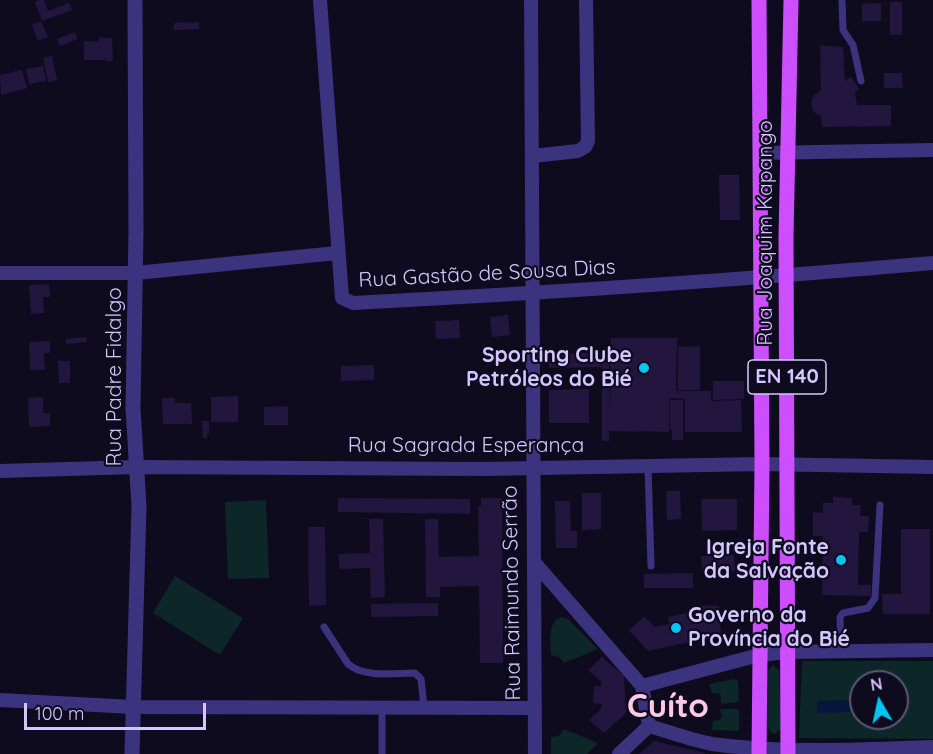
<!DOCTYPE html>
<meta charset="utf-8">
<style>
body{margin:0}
#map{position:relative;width:933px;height:754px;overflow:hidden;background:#0f0b1e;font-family:Quicksand,sans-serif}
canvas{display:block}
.north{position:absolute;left:849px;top:670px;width:60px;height:60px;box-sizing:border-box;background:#0f0b1e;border:2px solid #5d5678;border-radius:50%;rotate:351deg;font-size:16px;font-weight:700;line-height:24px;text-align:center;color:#d2c7ff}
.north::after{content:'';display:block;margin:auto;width:21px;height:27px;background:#00c5f2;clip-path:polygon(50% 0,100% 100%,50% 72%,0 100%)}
.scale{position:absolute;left:24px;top:703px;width:182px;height:27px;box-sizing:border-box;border:3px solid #d2c7ff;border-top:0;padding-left:8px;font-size:18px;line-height:21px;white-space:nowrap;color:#d2c7ff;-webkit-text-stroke:4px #0f0b1e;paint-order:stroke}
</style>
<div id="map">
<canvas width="933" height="754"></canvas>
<div class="north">N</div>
<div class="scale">100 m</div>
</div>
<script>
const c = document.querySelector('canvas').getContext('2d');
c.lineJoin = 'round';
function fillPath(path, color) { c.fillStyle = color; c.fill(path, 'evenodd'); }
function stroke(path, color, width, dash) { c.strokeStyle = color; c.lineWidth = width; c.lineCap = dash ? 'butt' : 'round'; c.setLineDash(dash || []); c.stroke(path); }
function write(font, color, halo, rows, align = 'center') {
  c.font = font + ' Quicksand,sans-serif'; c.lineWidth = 4.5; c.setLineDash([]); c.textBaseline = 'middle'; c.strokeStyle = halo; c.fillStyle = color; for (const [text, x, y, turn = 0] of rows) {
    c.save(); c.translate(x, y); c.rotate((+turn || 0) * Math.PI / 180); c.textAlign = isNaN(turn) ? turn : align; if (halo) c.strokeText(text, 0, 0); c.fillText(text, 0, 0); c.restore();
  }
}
fillPath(new Path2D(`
 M266,500L269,578L228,579L225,502Z
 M175,576L243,618L220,655L153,613Z
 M561,617L569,620L598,649L564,663L559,657L551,655C551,642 547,622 561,617Z
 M802,661H933V739L799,738ZM861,682H897V718H861Z
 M773,665L779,670L781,729L775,734L771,733L768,728L767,671Z
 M734,679L738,681L739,702L721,704V696L718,693H712L709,684Z
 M720,709H739V731L712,730L713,721L719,720L722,717Z
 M564,729L598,743L587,754H551V737L559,736Z`), '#0d2628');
fillPath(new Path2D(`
 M850,700V712L817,713V701Z`), '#06153b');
fillPath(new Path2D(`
 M40,0H44L48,11L69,3L72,10L42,21L35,2Z
 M890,2H902V35H890Z
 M881,3V21H862V4Z
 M41,21L48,37L38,41L32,25Z
 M199,22V29L174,30V23Z
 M75,32L78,39L60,46L57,39Z
 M99,37L112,38L113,61H105L106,55L104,60H84V41L99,42Z
 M820,45L843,47L845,81L851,77L859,89L855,92L857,105H891V126L822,127L821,116L814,112L811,104L814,95L821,91Z
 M52,56L57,80L48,82L43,58Z
 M43,66L46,81L29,84L26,69Z
 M22,70L27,88L1,95L0,75Z
 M884,73H902L903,88H884Z
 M719,175H739L740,220H720Z
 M49,284L50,297H43L44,313L31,314L29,285Z
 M508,315L510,335L492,337L490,317Z
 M459,320L460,338L436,339L435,321Z
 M86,337L87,342L66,344V339Z
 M611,338H677L676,391H711V401L741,400L742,432H685V399L669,398V432L609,431V441H602V374H609L610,412Z
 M50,341V353H44L45,370H30L29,342Z
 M700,346V390H678V347Z
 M609,347V372H602V355L601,367L549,368V353H602V348Z
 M58,361H70V383H59Z
 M374,365V380L341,381V366Z
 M713,381H744V399L713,400Z
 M589,389V423H549V390Z
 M238,396V422H211V397Z
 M43,397V413H50V426L29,427L28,398Z
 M162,398H175V403H191L192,424H163Z
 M670,400H683V440H672V430H670Z
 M288,406V425H264V407Z
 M202,421H209V434H207V438H203Z
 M666,491H680L681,519L667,520Z
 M582,493H601V529L582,530Z
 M833,497L852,498V505H861L860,516H869L868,532H859L858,585H871V596L822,595L823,536H813V512L823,513V503H833Z
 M338,498L470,499V514L338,512Z
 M481,498H502L503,663H480L479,586L440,587V597H426L425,519H438L439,557L479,556L478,506H481Z
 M701,499H737V530L702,531Z
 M555,501H570L571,531H577V548H556Z
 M369,519H383L385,597L371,598L370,568L339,569V554L370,553Z
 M308,527H325L326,605L309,606Z
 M901,529H930V614H883L882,594H901Z
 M734,555L735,571L702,572L701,556Z
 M693,573V588H644V574Z
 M438,603V616L371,617V604Z
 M697,605L719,606L721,635L648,651L629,630L644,617L655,627L669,624L668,617L687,613L690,619L698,617Z
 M602,657L624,676L626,713L604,733L589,720L601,709L602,704L593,703L594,686H601V681L588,670Z
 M654,741L705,753V754H639Z`), '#22163f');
stroke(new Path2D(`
 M842,0L843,30L853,45L861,81
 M648,466L651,566
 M324,627L348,664C364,678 394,673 415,673L421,679L424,707
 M841,651L840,617L843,613L868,608L875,598L880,505
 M382,707V754`), '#3c337f', 7);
stroke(new Path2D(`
 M320,0L342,298L353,303C546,293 740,280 933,263
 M531,0L535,754
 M760,153L933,150
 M533,156L578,151L585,147L588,141L586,0
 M0,273H136L337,253
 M0,471L136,467L483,469L762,464L933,467
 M534,562L642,686L759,655L788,652L933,650
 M642,686L649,726
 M0,700L133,707L535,708
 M619,754L649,726C670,732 691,740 712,744C784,754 860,749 933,747`), '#3c337f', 14);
stroke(new Path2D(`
 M132,754L139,506L133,408L136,230L135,0`), '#3c337f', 15);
stroke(new Path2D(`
 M759,754L762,464L759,0
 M788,754L786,237L791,0`), '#cc4eff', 15);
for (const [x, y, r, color] of [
 [644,368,6,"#00c5f2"],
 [841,560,6,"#00c5f2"],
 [676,628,6,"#00c5f2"]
]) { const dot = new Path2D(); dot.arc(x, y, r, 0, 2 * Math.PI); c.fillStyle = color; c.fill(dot); stroke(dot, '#0f0b1e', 2); }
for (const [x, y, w] of [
 [787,377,78]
]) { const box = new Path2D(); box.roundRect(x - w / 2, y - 17, w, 34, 4.5); c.fillStyle = '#0f0b1e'; c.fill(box); stroke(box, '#d2c7ff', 1.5); }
write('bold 20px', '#d2c7ff', null, [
 ["EN 140",787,377]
]);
write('21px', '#d2c7ff', '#0f0b1e', [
 ["Rua Joaquim Kapango",766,233,-90],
 ["Rua Gastão de Sousa Dias",487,274,-3],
 ["Rua Padre Fidalgo",115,377,-90],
 ["Rua Sagrada Esperança",466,446],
 ["Rua Raimundo Serrão",512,593,-91]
]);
write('bold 21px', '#d2c7ff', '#0f0b1e', [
 ["Sporting Clube",632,356],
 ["Petróleos do Bié",632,380],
 ["Igreja Fonte",829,548],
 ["da Salvação",829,572],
 ["Governo da",688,616,"left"],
 ["Província do Bié",688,640,"left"]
], 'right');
write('bold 33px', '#ffc9e7', '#0f0b1e', [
 ["Cuíto",668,707]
]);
</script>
